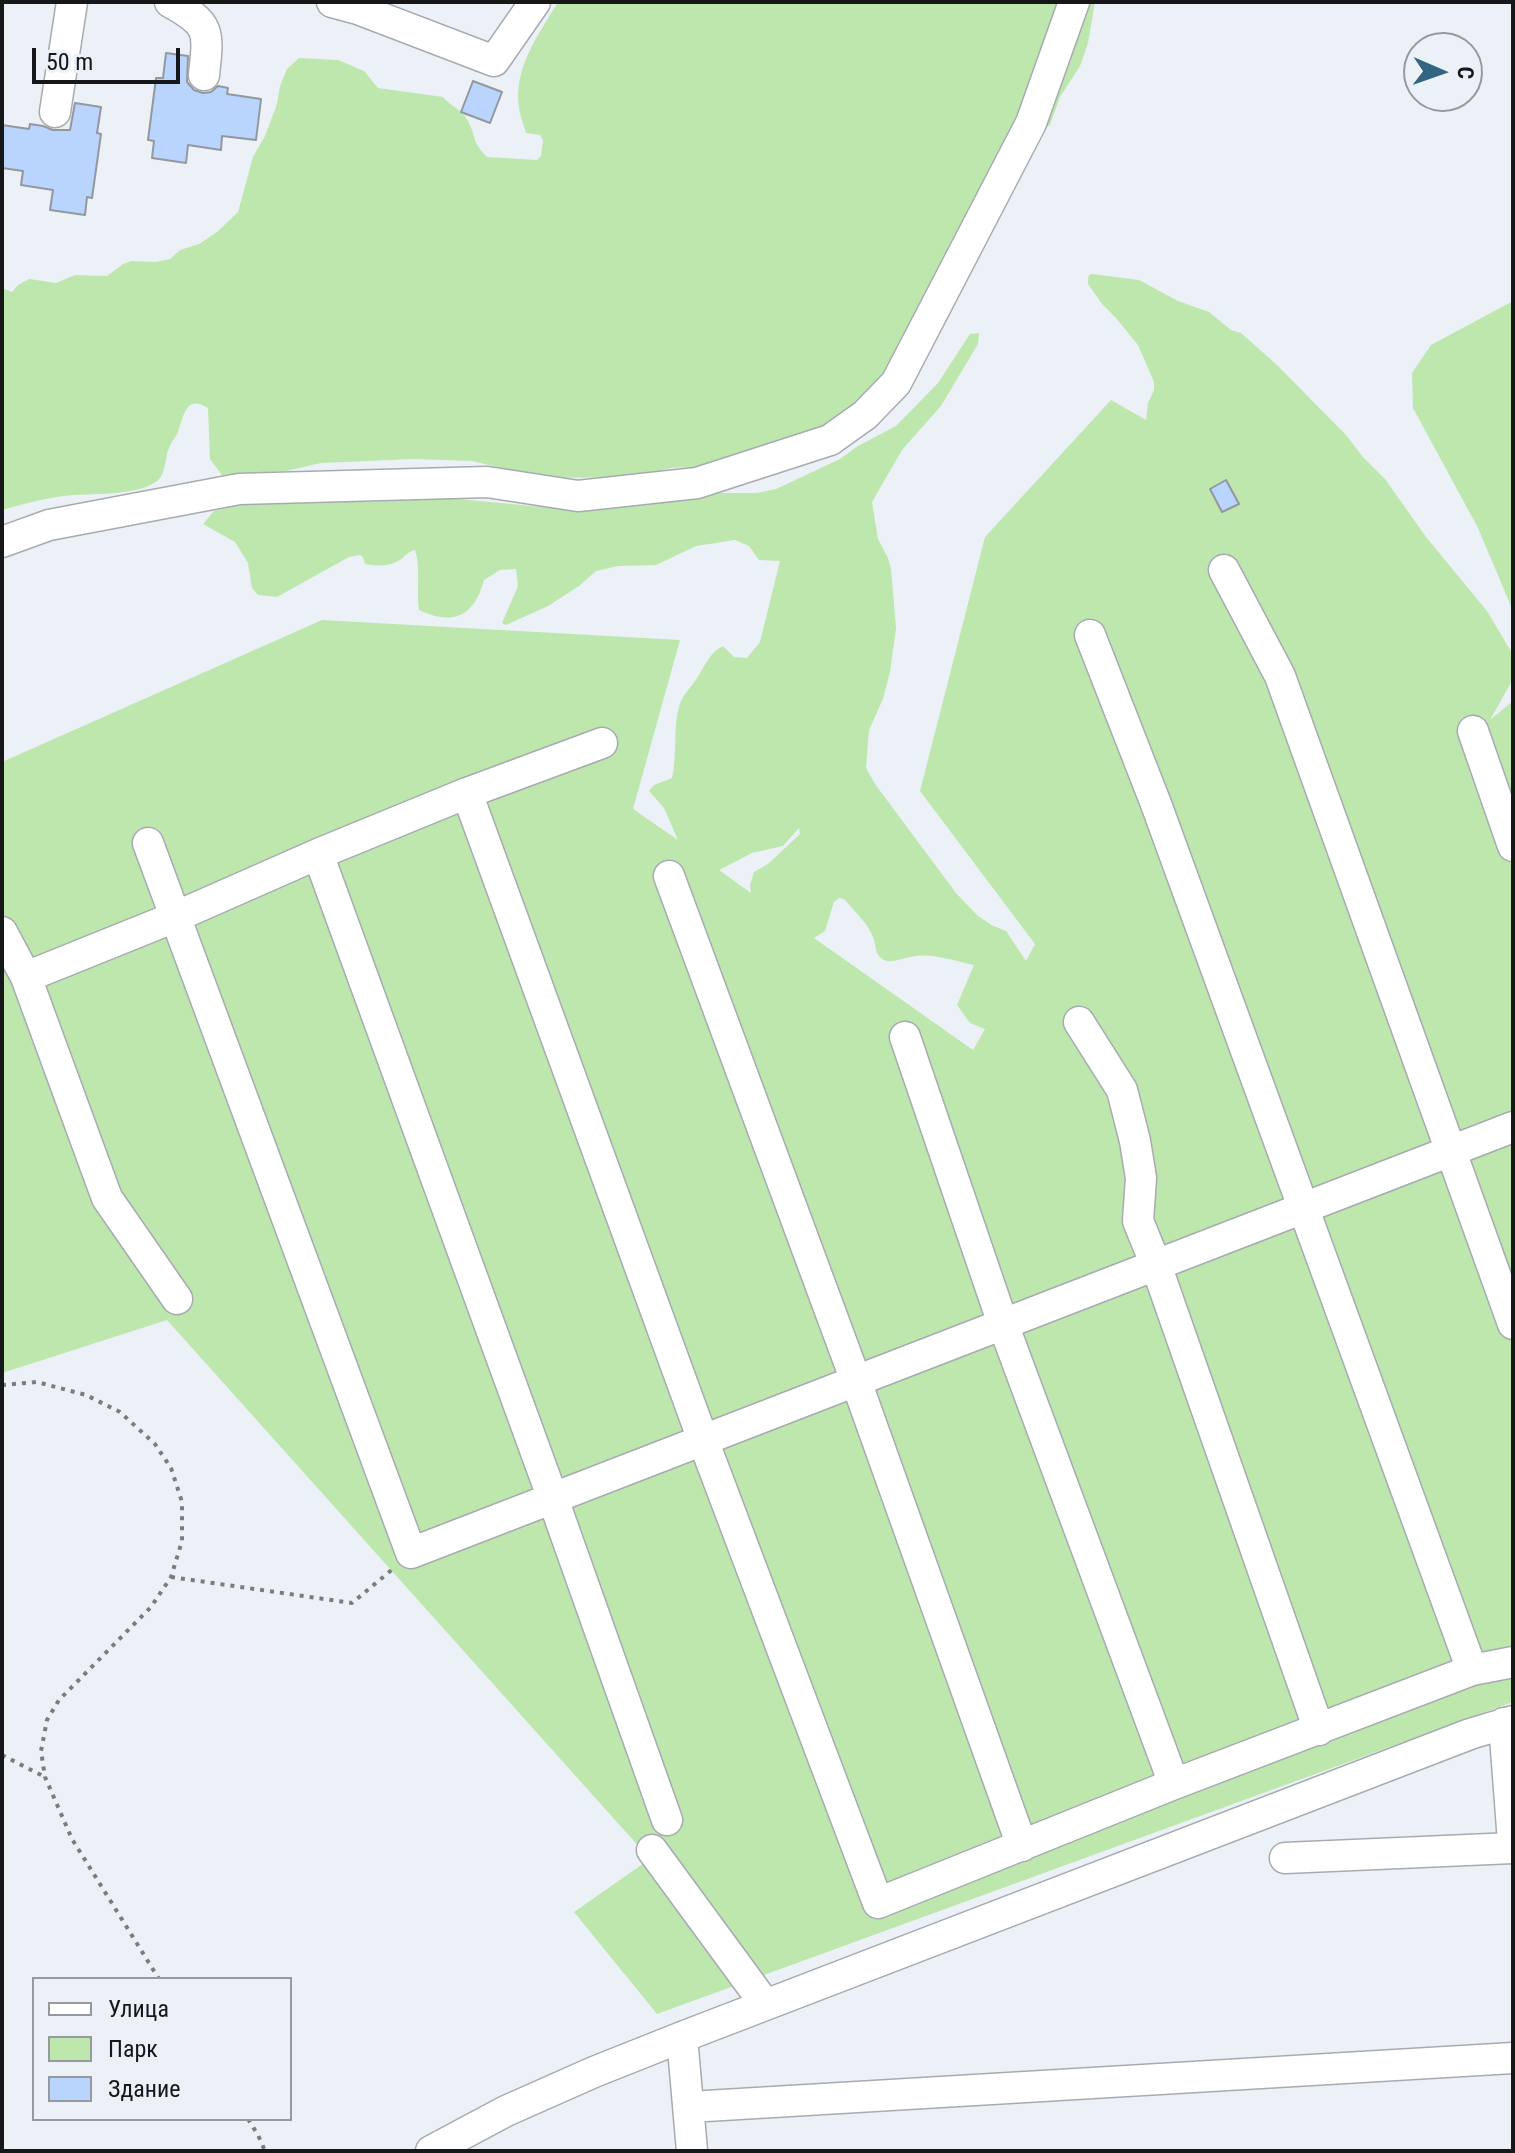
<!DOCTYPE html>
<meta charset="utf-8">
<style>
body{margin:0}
#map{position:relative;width:1515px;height:2153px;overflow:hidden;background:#ecf1f8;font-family:"Roboto Condensed",sans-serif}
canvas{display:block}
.frame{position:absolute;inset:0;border:4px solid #151719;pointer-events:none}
.legend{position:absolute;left:32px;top:1977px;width:260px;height:144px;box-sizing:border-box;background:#ecf1f8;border:2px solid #969a9f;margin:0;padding:10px 14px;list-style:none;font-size:24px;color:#151719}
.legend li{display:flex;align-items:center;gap:16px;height:40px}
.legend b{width:40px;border:2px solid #969a9f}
.north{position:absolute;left:1403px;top:32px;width:80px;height:80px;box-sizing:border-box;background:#ecf1f8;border:2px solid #969a9f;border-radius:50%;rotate:92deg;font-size:22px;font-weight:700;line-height:32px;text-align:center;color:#151719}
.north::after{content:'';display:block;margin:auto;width:28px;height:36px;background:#326582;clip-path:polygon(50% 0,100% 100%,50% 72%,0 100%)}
.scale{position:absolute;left:32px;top:48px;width:148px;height:36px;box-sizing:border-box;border:4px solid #151719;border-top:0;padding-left:10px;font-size:24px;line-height:28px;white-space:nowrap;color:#151719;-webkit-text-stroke:6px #ecf1f8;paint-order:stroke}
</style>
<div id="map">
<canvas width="1515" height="2153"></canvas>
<div class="frame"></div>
<ul class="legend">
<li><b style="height:10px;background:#fff"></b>Улица</li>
<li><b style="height:22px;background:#bde7ad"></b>Парк</li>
<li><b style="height:22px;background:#b9d5fd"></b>Здание</li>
</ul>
<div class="north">С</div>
<div class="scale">50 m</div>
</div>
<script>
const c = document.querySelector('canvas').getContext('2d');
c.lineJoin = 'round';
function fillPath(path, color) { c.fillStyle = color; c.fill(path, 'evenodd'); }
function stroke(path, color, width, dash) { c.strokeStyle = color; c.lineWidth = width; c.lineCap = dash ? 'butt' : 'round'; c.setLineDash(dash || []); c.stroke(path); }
fillPath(new Path2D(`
 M558,2H1095L1088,43L1080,66L1060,97L1050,125L1032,137L933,323L859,402L799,443L707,466L671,468L636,477L544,478L472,461L414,459L321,463L286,471L222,475L210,459L208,408C186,394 184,415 178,432C176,437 171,442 169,448C165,457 166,470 160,478C144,498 83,492 57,497C38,500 20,505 2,510V288L12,292L18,285L29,279L56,283L75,275L107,276L123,264L131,261L156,262L170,259L180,250L199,244L217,232L238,212L253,157L265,136L277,104L280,86L287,69L299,58L338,60L364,71L378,88L443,97C451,107 462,109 468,121C477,138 471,141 487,157L537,160L541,156L543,140L540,135L526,133C524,125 520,116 519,108C513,68 539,34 558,2Z
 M1092,274L1139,280L1178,301L1209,312L1231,330L1241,333L1277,365L1347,436L1362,456L1385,479L1426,537L1487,611L1512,653V681L1490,720L1513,701V1702L657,2014L574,1912L650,1859L167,1320L2,1373V762L322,620L680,640L633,809L678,840L664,808L649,791L654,785L672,778C678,754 672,723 681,701C685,692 694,684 699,675C706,663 710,653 723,646L734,657L747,658L760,642L780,561L759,560L749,546L735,540L696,546L656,565L618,566L596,571L579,586L548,606L506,625L502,623L518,586L516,569L500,570L484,580C474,617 453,626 419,610C416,590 421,569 415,550C407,552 405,557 398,561C387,567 377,566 365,564L363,557L360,555L349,557L277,597L258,595L252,588L248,563L235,542L203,524L214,511L239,505L257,497L293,496L396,501L427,496L542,507L593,509L713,493H757L776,489L840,459L858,446L896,426L938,383L970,334L979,333L978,344L941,406L902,450L872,502L878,539L888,558L891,569L896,628L890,672L883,699L869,730L866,768L875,784L956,893L977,915L991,925L1006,931L1026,961L1035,944L920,791L985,537L1111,400L1148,421L1146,420L1148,403L1154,390V382L1138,345L1116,318L1102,304L1088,284V279L1089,275ZM799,828L800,834L768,864L754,872L750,885L751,893L719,870L752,853L783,846ZM839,898L844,899C854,911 870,925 874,940C876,946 875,953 881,958C889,965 902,958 911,957C931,952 954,961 974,965L957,1005L970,1023L985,1029L973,1050L814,938L825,931L834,902Z
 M1513,301V611L1478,528L1413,408L1412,373L1431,345Z`), '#bde7ad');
const building = new Path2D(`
 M166,53L188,56L187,82L194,90L203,93L211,92L218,86L228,88L227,94L261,99L256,140L222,136L221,150L188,145L186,163L152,158L154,141L148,140L156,78H163Z
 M473,81L502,92L490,123L461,112Z
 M75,103L101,107L97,133L101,134L92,198L87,197L85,215L50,210L53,190L21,185L23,171L2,168V125L29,129L30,124L43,126L53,130H70Z
 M1226,480L1239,504L1222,512L1210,489Z`);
fillPath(building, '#b9d5fd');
stroke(building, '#93989e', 2);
const minor = new Path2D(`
 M170,2C210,24 209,30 204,75
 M332,2L358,9L494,61L535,2
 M55,112L72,2
 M2,542L49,525L239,489L487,482L578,496L697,483L830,440L865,415L896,383L1031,123L1074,2
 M1224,570L1280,676L1513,1324
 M1090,635L1156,804L1472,1670
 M1473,731L1513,846
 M467,793L703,1440L878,1903L1174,1784L1472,1670L1513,1662
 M148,843L411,1553L1513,1127
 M318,854L553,1499L667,1820
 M669,876L856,1381L1022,1846
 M2,932L26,977L107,1198L177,1299
 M26,977L175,917L318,854L467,793L602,743
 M1079,1022L1122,1090L1135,1141L1141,1178L1138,1221L1156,1265L1319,1730
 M905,1037L1003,1324L1174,1784
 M1504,1723L1513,1842
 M652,1850L765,2004
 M1285,1858L1513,1848
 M682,2037L692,2151
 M689,2107L1513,2058
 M431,2151L506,2111L594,2072L682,2037L1470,1734L1513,1721`);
stroke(minor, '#a7abb1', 33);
stroke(new Path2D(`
 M2,1385L37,1382L86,1395L120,1412L155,1444L171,1468L182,1502V1541L171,1577L151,1607L59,1700L47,1720L41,1751L45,1777L72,1839L159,1979
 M171,1577L352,1603L394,1568
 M2,1755L45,1777
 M248,2119L258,2135L265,2151`), '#797d81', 4, [4, 6]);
stroke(minor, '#fff', 30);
</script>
